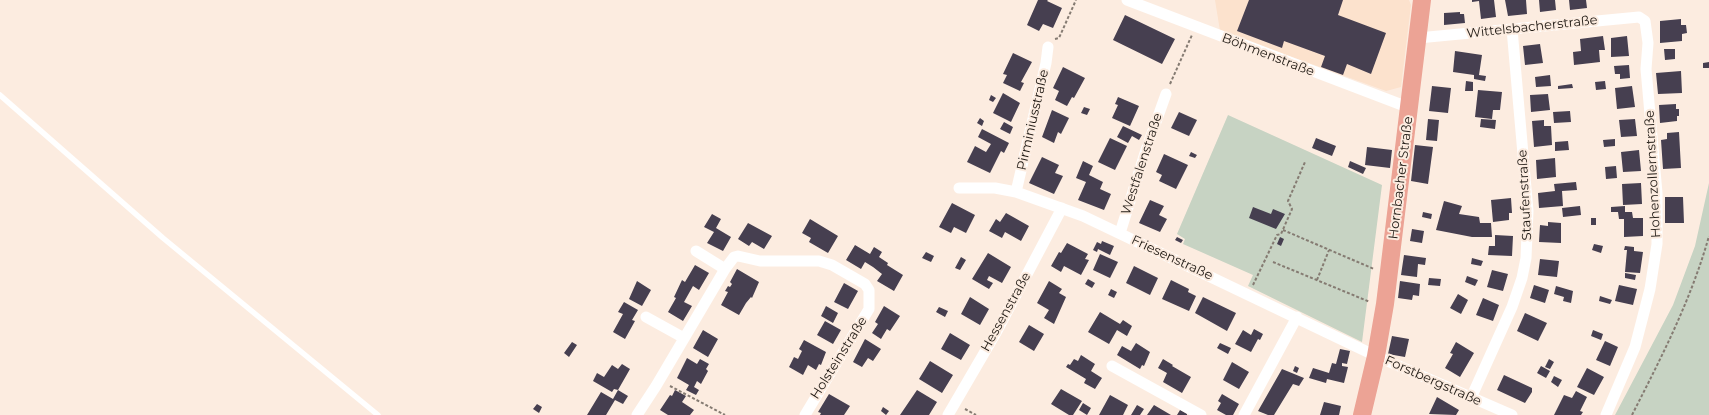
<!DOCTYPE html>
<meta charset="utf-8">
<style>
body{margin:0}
canvas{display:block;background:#fcece0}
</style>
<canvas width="1709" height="415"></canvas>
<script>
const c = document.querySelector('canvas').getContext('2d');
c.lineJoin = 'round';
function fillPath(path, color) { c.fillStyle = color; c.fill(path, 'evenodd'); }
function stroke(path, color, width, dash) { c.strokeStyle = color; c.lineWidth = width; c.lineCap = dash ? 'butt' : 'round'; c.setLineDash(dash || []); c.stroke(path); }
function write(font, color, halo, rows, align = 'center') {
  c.font = font + ' Montserrat,sans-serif'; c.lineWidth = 4; c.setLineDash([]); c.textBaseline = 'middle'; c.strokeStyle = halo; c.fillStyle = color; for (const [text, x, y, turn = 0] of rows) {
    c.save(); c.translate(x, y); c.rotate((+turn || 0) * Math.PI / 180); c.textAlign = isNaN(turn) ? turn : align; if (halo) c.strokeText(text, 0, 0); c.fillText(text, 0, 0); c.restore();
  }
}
fillPath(new Path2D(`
 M1215,0H1409L1411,5L1401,87L1386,91L1220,31Z`), '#fce2cd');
fillPath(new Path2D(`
 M1228,115L1382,185L1362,342L1248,286L1253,275L1183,244L1185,239L1177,234Z
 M1709,183V415H1615L1673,305L1695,246Z`), '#c7d3c3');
fillPath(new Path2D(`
 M1038,0H1048L1047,1L1062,8L1053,28L1043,24L1039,31L1027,25Z
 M1249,0H1343L1338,15L1386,33L1371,74L1347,64L1343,75L1321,67L1325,56L1284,41L1282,48L1237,31Z
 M1472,0H1494L1496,17L1481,19L1479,1L1472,2Z
 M1505,0H1526L1527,14L1508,16Z
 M1539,0H1555L1556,10L1540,12Z
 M1569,0H1586L1587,8L1570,10Z
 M1460,12V14H1464L1465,23L1444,25V13Z
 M1125,15L1175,39L1162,64L1113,40Z
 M1681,19V25H1686L1687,33L1682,34V41L1660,43V21Z
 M1603,36L1605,50H1599L1600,62L1574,65L1573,52L1581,51L1580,39Z
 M1627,36L1629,56L1611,57V38Z
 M1540,44L1543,63L1525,65L1523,46Z
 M1664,49H1675V59L1665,60Z
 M1455,51L1482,55L1479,75L1486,76L1485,81L1474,79V75L1453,72Z
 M1013,53L1032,62L1021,82L1024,83L1020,91L1003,83L1007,75L1003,74Z
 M1709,62V68H1703V63Z
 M1629,65L1630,78L1620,79V74H1615L1614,66Z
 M1063,67L1085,78L1074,98L1072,97L1067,106L1055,100L1059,91L1053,88Z
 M1681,71L1682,93L1658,94L1656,73Z
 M1550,75L1551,86L1536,87L1535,77Z
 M1466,81L1473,82V91H1465Z
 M1605,81L1606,89L1596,90L1595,82Z
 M1572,84L1573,88L1558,89V86Z
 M1432,86L1451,88L1448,113L1429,111Z
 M1632,86L1635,107L1617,109L1615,88Z
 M1478,90L1502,92L1500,110H1493L1492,119L1475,117Z
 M1003,93L1020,103L1011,122L993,113Z
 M1548,94L1550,110L1531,112L1530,95Z
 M991,95L996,98L993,102L989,100Z
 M1118,97L1139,106L1130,126L1112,118L1118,105L1115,104Z
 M1676,104V109H1679V116H1677V121L1660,123L1659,105Z
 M1084,107L1090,109L1087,115L1081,113Z
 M1052,110L1069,118L1061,134L1058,132L1054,143L1042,137Z
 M1570,111L1571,122L1554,123L1553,112Z
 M1179,112L1197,120L1189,136L1171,128Z
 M980,118L984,121L982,126L977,123Z
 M1428,119L1439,120L1437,141L1426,140Z
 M1481,119L1496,120L1495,129L1480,127Z
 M1635,119L1637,136L1621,137L1619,120Z
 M1544,120V126H1551L1552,145L1534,147L1532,121Z
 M1004,122L1013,127L1010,134L1000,129Z
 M1123,126L1142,135L1139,140L1132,136L1128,143L1117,137Z
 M982,129L1009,143L1004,153L1001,151L990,173L967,162L975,146L986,152L991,144L978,137Z
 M1679,132L1681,168L1663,169L1661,140L1667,139V133Z
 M1110,138L1127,146L1115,170L1098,162Z
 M1316,138L1336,146L1332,156L1312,148Z
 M1615,139V146L1604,147L1603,140Z
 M1568,141L1569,150L1555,151V142Z
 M1415,145L1433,147L1428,184L1411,181Z
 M1367,147L1392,150L1390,168L1365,165Z
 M1639,150L1641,171L1623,172L1621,152Z
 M1191,152L1197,155L1195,158L1189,156Z
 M1164,154L1188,165L1176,189L1159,181L1162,175L1156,172Z
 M1042,157L1059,165L1055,173L1063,176L1054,194L1029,183Z
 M1555,158L1556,177L1537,179L1536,160Z
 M1083,161L1093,166L1089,175L1103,182L1100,189L1111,194L1104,210L1078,200L1086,182L1076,178Z
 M1350,161L1366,168L1363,174L1348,167Z
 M1616,166L1617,178L1606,179L1605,167Z
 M1576,182L1577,190L1562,191L1563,206L1539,208L1538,193L1555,191L1554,184Z
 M1641,183L1642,204L1623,205L1622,184Z
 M1665,197H1683L1684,223H1665Z
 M1511,198L1512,213H1509V220L1493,222L1491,200Z
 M1150,200L1164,206L1159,215L1167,219L1160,232L1139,223Z
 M1444,201L1462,206L1459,214L1479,217L1480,223H1491L1492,237H1472L1436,230Z
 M952,203L975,215L966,233L954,227L951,233L939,227Z
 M1580,206L1581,215L1563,217L1562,208Z
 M1625,206V212H1632L1633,218H1643V236L1624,237V219H1619L1618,212H1611V207Z
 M1253,207L1271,214L1273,209L1285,214L1276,229L1249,218Z
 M1423,212L1432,214L1431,219L1422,217Z
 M1006,213L1029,226L1021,241L1005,232L1002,238L989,231L996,219L1000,222Z
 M712,214L721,219L716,228L731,237L723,251L707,243L714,232L704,227Z
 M1591,218H1596V225H1591Z
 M810,219L838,236L828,253L809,242L811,238L802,233Z
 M1548,222L1561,223V243L1539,242L1540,225L1548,226Z
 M748,223L772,236L764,249L752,242L749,246L738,239Z
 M1412,229L1424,231L1422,243L1410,241Z
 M1495,235L1513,236L1512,256L1488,255L1489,246H1495Z
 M1177,237L1183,240L1181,243L1175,240Z
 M1280,237L1284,239L1281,246L1277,244Z
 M1102,241L1114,246L1110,255L1098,249L1097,252L1093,250L1097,242L1101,244Z
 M1067,243L1088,254L1085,259L1089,260L1081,275L1064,266L1061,272L1051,266L1059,252L1061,253Z
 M1594,244L1603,246L1601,253L1592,250Z
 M855,245L870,254L874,247L882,252L879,257L888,263L887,265L903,275L894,291L877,281L882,274L873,267L865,262L861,269L846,260Z
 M1625,246L1634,247V251L1643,252L1640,273L1625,272L1627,250H1624Z
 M926,252L934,256L931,262L922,258Z
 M988,253L1011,267L1002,283L989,276L987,280L993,283L989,289L972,279Z
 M1100,254L1118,262L1110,278L1093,270Z
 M1404,255L1426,258L1425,265L1418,264L1417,277L1401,275Z
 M961,257L966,260L960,270L955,268Z
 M1472,258L1483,261L1481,266L1471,264Z
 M1540,259L1559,261L1557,277L1538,275Z
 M695,265L709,273L699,290L693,286L684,302L692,306L683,321L668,312L676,298L674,297L682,280L685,282Z
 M1134,266L1158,278L1150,295L1126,283Z
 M737,269L759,282L752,298L751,297L746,303L739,315L721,305L728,292L725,291L728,286L730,287L732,284L730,282Z
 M1492,270L1508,274L1503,291L1487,287Z
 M1625,273L1636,275L1635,280L1625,278Z
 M1467,276L1478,280L1475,286L1465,282Z
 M1429,278L1441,279L1440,286L1428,285Z
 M1088,279L1095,283L1092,288L1085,284Z
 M1171,280L1189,289L1188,292L1196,296L1189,311L1162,299Z
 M637,281L651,290L642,306L629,299Z
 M1049,281L1062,289L1059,293L1066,297L1054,324L1044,318L1049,310L1037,303Z
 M1400,281L1420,284L1419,296L1413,295L1412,300L1398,298Z
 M844,283L858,291L848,309L834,302Z
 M1534,285L1549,290L1545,303L1530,298Z
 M1619,285L1637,289L1633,305L1615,301Z
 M1556,286L1573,291L1571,303L1563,301L1564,297L1554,294Z
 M1111,289L1117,292L1114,298L1108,295Z
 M1458,294L1468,300L1461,314L1450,308Z
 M1600,296L1612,300L1610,304L1599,301Z
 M970,297L989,309L980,325L961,314Z
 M1203,297L1236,313L1227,331L1195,313Z
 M1483,298L1499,305L1493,321L1476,315Z
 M624,302L638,310L632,320L635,321L625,339L613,332L623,314L618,312Z
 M826,306L838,313L833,323L821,316Z
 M884,306L900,316L890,331L887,329L881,339L872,333L878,324L875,322Z
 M939,307L948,311L945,317L936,312Z
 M1100,312L1120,324L1123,320L1132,326L1127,336L1117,330L1109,344L1088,332Z
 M1525,313L1547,323L1538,341L1517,331Z
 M825,321L841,330L833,344L817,335Z
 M1029,325L1044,334L1034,351L1019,342Z
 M1254,329L1263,334L1260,340L1258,339L1251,352L1235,344L1243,330L1251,335Z
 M703,330L718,339L708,357L693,348Z
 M1593,330L1603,334L1601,340L1591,336Z
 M950,333L970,345L961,360L941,349Z
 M1392,336L1409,339L1405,357L1388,354Z
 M865,339L881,349L873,361L868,358L862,367L853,362Z
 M804,340L826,352L821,365L819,364L816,370L808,365L803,375L789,367L794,357L798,359L802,351L799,349Z
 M1605,341L1618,347L1610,366L1596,360Z
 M572,342L577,345L569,357L564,353Z
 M1456,342L1474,353L1460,377L1445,368L1453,354L1450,353Z
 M1136,343L1150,352L1144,366L1142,365L1140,369L1117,355L1122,346L1131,351Z
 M1220,343L1231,348L1228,354L1217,348Z
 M1340,349L1350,351L1347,364L1342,363V366L1348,367L1344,383L1327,379L1326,383L1309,378L1313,368L1329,373L1332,363L1336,364Z
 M1081,355L1095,364L1091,371L1102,378L1095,389L1084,383L1086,379L1066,367L1068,364L1070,365L1074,359L1078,361Z
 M687,358L697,364L700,359L709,364L706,369L708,371L701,384L697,381L694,387L699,390L696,395L686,390L689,385L677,378Z
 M1163,359L1173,365L1172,366L1191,377L1182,393L1163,382L1167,373L1158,368Z
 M1549,359L1554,362L1550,369L1545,367Z
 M930,361L953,375L942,393L919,379Z
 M1232,362L1249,372L1239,389L1223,380Z
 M622,364L630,369L618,390L628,396L623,404L615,400L606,415H587L601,392L613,399L618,390L614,389L612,392L593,381L597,373L604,377L612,365L618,369Z
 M1295,366L1299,368L1297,373L1293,371Z
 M1541,366L1550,371L1546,378L1537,373Z
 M1587,368L1604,377L1594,395L1577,387Z
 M1282,369L1304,378L1299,386L1293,384L1274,415H1268L1258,411Z
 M1504,375L1532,388V392L1525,403L1497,390Z
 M1554,376L1562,380L1558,387L1551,382Z
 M1061,389L1082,401L1073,415H1069L1051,404Z
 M675,390L686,396L682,402L694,410L690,415H668L660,410L670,395L672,396Z
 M917,390L937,402L929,415H900Z
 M1576,391L1587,397L1580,411L1583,412L1581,415H1554L1564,395L1572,398Z
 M829,394L850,406L844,415H820L821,413L818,412Z
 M1222,394L1239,404L1233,415H1226L1217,410L1221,403L1218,401Z
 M1110,395L1128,405L1123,415H1099Z
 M1437,397L1459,410L1456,415L1429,414Z
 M1324,402L1341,406L1339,415H1320Z
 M1083,403L1091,408L1087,415L1079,410Z
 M537,404L542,407L539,413L533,409Z
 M1137,405L1144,409L1140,415H1131Z
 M1154,405L1171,415H1147Z
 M883,407L889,411L886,415L881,411Z
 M1180,410L1187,414V415H1177Z`), '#463f50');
stroke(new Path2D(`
 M1055,39L1059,38L1076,0
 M1170,84L1192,35
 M1283,230L1374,269
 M1273,262L1370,302
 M1317,280L1329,250
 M1253,285L1277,235L1281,234L1292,209L1288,201L1305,162
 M670,386L725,415
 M965,409L976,415
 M1632,415C1662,356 1691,300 1709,236`), '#857b72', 2, [3, 2]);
stroke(new Path2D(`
 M0,95L163,238L378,415`), '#fff', 5.5);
stroke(new Path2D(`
 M1127,0L1410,108
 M1418,38L1639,17L1645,21L1648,43L1646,69L1657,193V244L1650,289L1635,347L1606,415
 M959,188H995L1016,192L1083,216L1376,356L1512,415
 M1016,192L1046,63L1048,47
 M1120,233L1146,150L1166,94
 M696,251L725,269
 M646,317L684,338
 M1112,366L1201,415
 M1471,398L1512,307L1522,278L1526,258L1528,211L1512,29
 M637,415L656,386L725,269L734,257L738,256L760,261H819L832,265L865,284L869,290V309L805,415
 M948,415L997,331L1062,208
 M1244,415L1297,317`), '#fff', 11);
stroke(new Path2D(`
 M1362,415L1376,356L1385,304L1422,0`), '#eca395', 18);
write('13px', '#1f1913', '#fcece0', [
 ["Wittelsbacherstraße",1532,27,-6],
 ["Böhmenstraße",1268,55,21],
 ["Pirminiusstraße",1033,120,-77],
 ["Westfalenstraße",1142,164,-72],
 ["Hohenzollernstraße",1653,174,-93],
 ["Hornbacher Straße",1401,178,-83],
 ["Staufenstraße",1525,195,-93],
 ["Friesenstraße",1172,258,25],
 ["Hessenstraße",1006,312,-61],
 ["Holsteinstraße",839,358,-58],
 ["Forstbergstraße",1433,381,24]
]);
</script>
